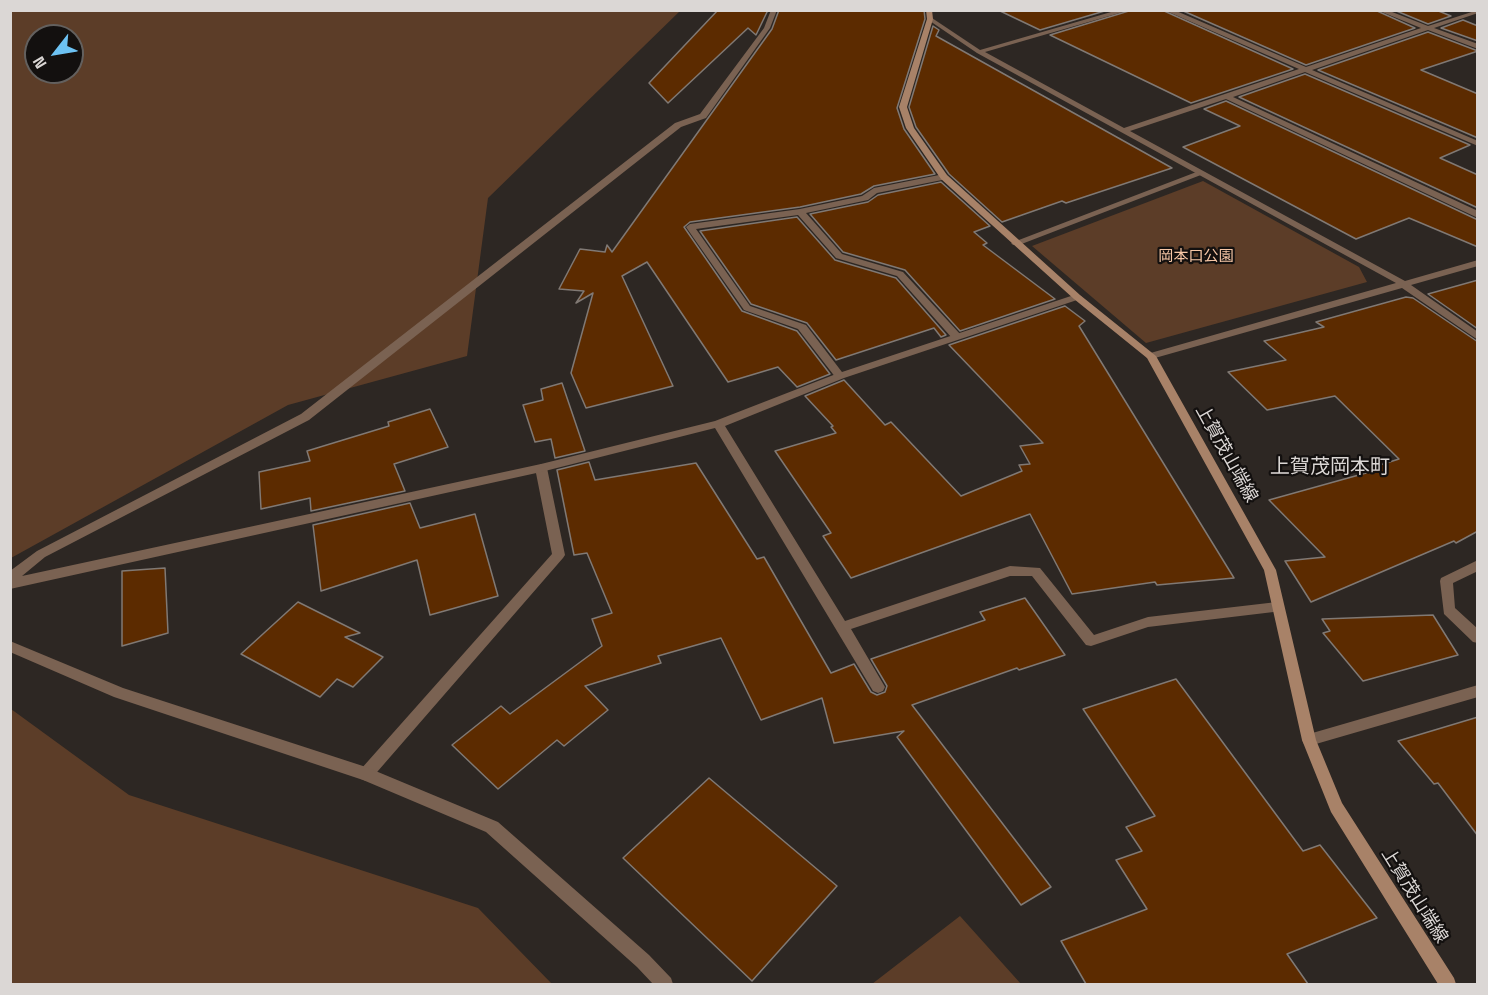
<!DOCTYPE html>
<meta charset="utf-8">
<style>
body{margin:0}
#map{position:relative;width:1488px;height:995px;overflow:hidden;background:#2d2723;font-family:"Space Grotesk",sans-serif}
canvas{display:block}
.frame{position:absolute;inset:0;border:12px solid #dbd7d5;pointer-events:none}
.north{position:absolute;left:24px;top:24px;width:60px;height:60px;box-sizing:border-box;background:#13100f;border:2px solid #63605e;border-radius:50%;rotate:239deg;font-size:16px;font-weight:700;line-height:24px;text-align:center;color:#dbd7d5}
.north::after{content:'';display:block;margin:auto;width:21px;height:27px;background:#6dc2f3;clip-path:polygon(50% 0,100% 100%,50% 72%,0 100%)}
</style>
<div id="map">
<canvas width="1488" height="995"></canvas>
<div class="frame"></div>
<div class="north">N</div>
</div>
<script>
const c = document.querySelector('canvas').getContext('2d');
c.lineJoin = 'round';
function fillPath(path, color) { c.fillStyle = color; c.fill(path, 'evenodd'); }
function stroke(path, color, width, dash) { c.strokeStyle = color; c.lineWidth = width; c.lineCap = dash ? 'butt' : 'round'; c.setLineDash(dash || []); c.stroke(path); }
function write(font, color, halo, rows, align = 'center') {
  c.font = font + ' "Space Grotesk","Noto Sans JP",sans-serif'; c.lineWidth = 4.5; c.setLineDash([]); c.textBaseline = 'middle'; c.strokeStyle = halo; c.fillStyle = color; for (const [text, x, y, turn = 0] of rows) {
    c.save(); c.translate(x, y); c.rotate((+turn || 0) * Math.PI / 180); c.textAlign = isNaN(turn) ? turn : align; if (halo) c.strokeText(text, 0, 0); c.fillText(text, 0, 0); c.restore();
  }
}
fillPath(new Path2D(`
 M11,11H680L488,198L467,356L288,405L11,558ZM36,36H72V72H36Z
 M1203,181L1359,267L1367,282L1146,343L1032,246Z
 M11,709L129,795L478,908L552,984H11Z
 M960,916L1021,984H872Z`), '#5c3d28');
const building = new Path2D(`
 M718,10H768L756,35L748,28L668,103L649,83Z
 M779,10H924L925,19L897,108L904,129L935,174L874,186L861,194L800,207L690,222L684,227L742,311L797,331L830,374L797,387L778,367L728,382L647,262L622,276L673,386L586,408L571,373L593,293L576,303L584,291L559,289L580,249L605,252L607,245L612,252L772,29Z
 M998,10H1108L1040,30Z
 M1132,10H1162L1293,69L1191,103L1050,35Z
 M1181,10H1375L1415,28L1306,65Z
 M1394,10H1436L1451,16L1428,24Z
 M1463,20L1478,26V41L1441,28Z
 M933,26L939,30L936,36L1172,168L1066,203L1062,201L1002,222L949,174L916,127L909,107Z
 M1428,32L1478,51L1421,70L1478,94V138L1318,70Z
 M1305,74L1470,145L1440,158L1478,175V208L1239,97Z
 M1226,101L1478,220V247L1409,218L1356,239L1183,147L1240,126L1204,109Z
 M941,182L990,226L974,232L987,243L983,245L1055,299L960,331L905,270L843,252L810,214L868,202L878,195Z
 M797,217L835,260L896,278L946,335L941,337L934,328L836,360L807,323L751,304L700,231Z
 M1478,280V329L1428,294Z
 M1406,297L1413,298L1478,342V531L1456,543L1454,541L1311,602L1285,561L1325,557L1269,500L1366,473L1364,470L1399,459L1335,396L1267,410L1228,372L1286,360L1264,341L1324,327L1316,322Z
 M1065,306L1085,321L1079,326L1234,578L1157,585L1155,582L1072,594L1030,514L851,578L823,536L831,533L775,451L836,433L831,427L833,426L805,396L844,380L885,425L891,422L961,496L1022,471L1019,465L1030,464L1020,446L1043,443L949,345Z
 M562,383L585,451L555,458L551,439L535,442L523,405L543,400L541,389Z
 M430,409L448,447L394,464L405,491L311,511L310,498L261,509L259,472L310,461L307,451L389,426L388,422Z
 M589,462L595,480L696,463L757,559L764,557L831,673L854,664L871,692L877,695L885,692L887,686L871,659L985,620L980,612L1025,598L1065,655L1019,670L1017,668L912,705L1051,887L1021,905L897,737L904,731L834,743L822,698L761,720L721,638L658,656L661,663L585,686L608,710L564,746L557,740L498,789L452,745L501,706L510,714L602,646L592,619L612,613L587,553L574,555L557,470Z
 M410,503L420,528L475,514L498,596L430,615L417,560L321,591L313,525Z
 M165,568L168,633L122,646V571Z
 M298,602L360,633L345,637L383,657L353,687L337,679L320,697L241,654Z
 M1433,615L1458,655L1363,681L1323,633L1330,631L1322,619Z
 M1176,679L1303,851L1320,845L1377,918L1287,954L1308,984H1086L1061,941L1147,909L1116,860L1142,851L1126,827L1155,816L1083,709Z
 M1478,717V836L1438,783L1434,784L1398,741Z
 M709,778L837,886L752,981L623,858Z`);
fillPath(building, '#5c2b00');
stroke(building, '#807974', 1.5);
fillPath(new Path2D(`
 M1199,171L1206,173L1019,245H1013L1011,243Z
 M944,174L947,175V179L877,193L868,200L806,213L842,254L903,272L960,334V338H952L897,276L836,258L798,215L696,229L750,306L806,325L845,376L840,379L836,378L798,329L744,310L686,227L690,224L800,209L862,196L874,188Z
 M541,464L547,468L565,555L563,558L371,779L366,781L361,779L358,774L361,769L552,554L535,468Z
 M1478,560V571L1453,583L1455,608L1478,629V643L1473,642L1444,614L1440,581L1441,578Z
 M1478,685V697L1309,746L1304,744L1302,740L1304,736L1309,734Z`), '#7a6252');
fillPath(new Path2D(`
 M771,10H777L770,28L706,118L681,127L309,420L45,557L22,576L541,464L715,421L836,374L1077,294L1082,297L1080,299L844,378L725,426L845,621L1010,566L1040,568L1094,635L1148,617L1277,602L1282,603L1284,607L1282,611L1148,627L1091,646L1086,645L1032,576H1010L851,629L885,687L883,691L878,693L873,691L715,428L541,472L10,589V571L37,551L301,414L675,123L700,114L764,28Z
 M1118,10H1130L985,52L1124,128L1299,69L1164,10H1174L1306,67L1421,28L1377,10H1387L1428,26L1478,10V13L1434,28L1478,44V49L1428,30L1312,70L1478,141V146L1305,72L1233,97L1478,211V218L1226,99L1130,131L1405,281L1478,260V266L1411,285L1478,332V340L1402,288L1155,358H1147L1146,356L1147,354L1396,283L977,53L927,19L932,18L980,50Z
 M10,641L123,688L366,767L498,822L649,955L671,978L673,984H653L637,967L486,832L363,780L114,697L10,652Z`), '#7a6252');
fillPath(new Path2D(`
 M926,10H932L933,19L907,107L914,128L947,175L1080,295L1156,356L1276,570L1316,740L1342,803L1454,978L1456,984H1438L1331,812L1302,740L1264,570L1147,358L1074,299L941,179L906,128L899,107L927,19Z`), '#a88268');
write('15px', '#f7c7a6', '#13100f', [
 ["岡本口公園",1196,257]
]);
write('18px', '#dbd7d5', '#13100f', [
 ["上賀茂山端線",1226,454,61],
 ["上賀茂山端線",1414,896,58]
]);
write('20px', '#dbd7d5', '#13100f', [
 ["上賀茂岡本町",1330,468]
]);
</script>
